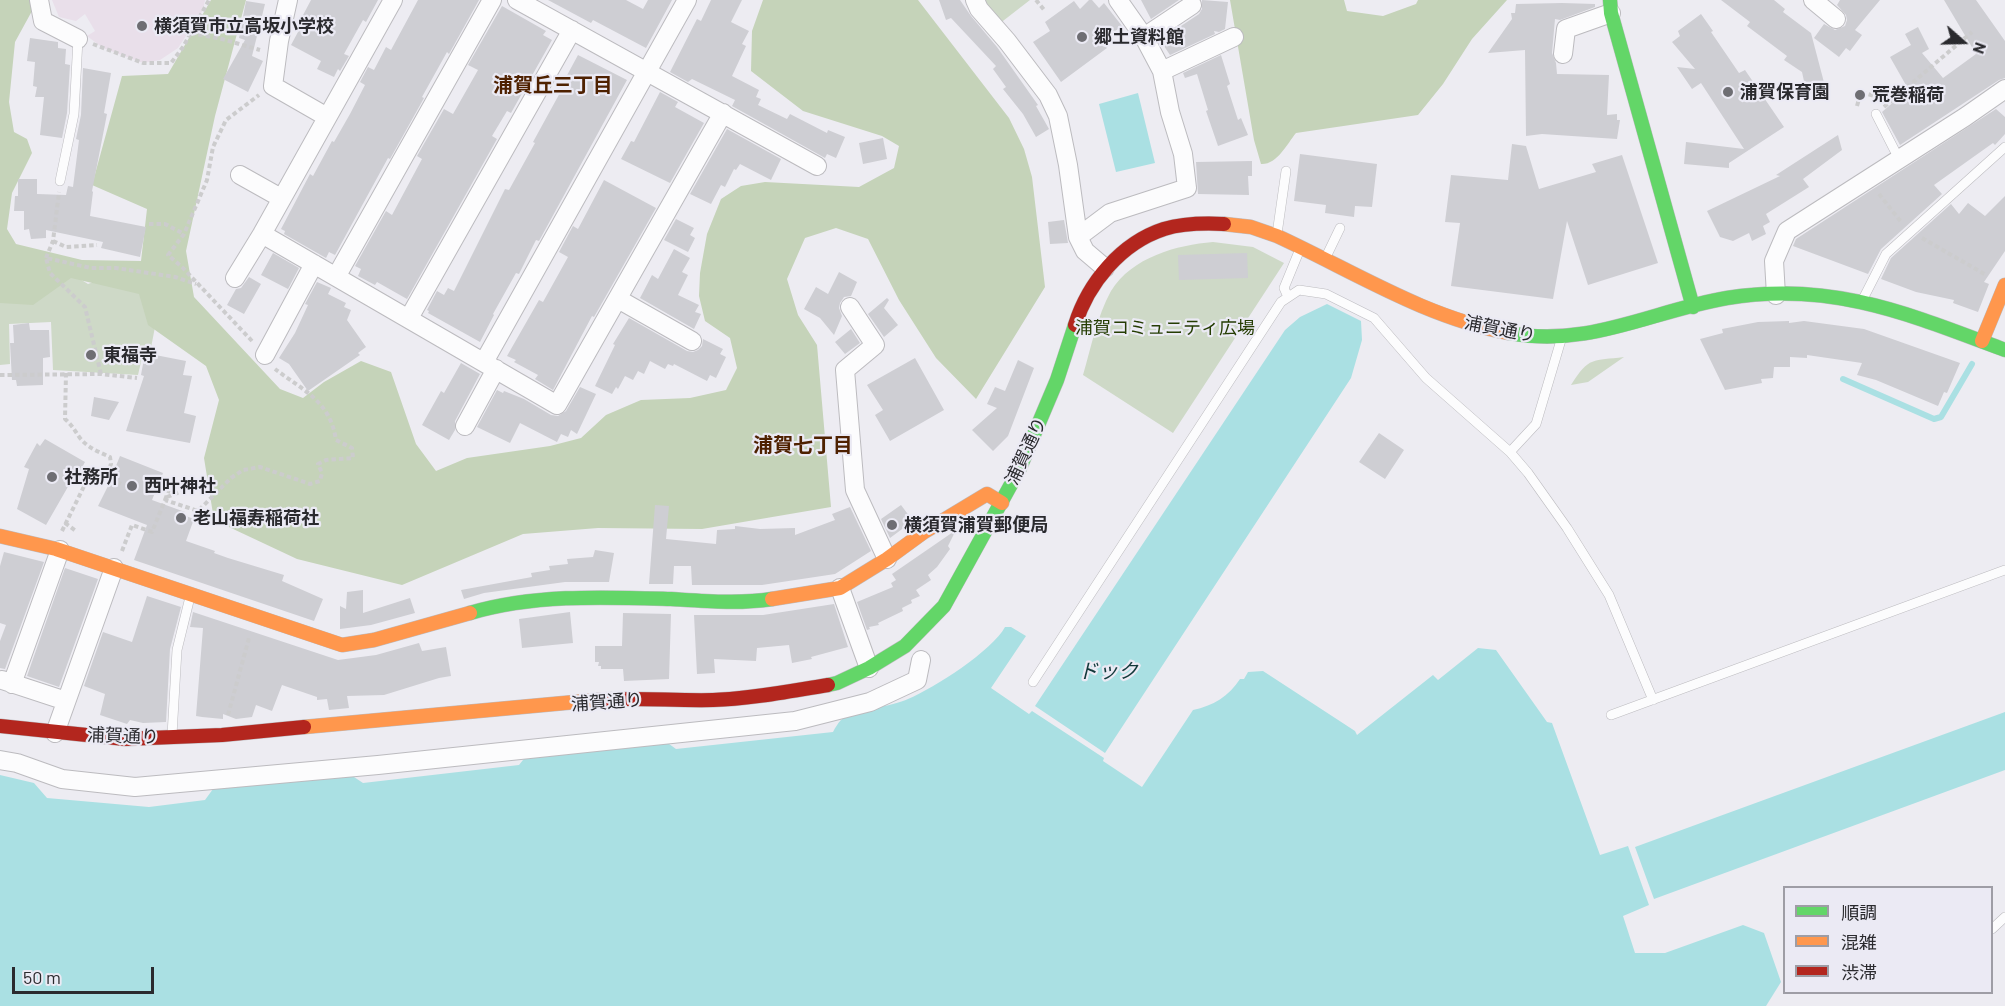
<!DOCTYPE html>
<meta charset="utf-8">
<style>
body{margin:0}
#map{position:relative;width:2005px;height:1006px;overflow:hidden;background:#edecf2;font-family:Barlow,"Noto Sans JP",sans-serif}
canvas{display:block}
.legend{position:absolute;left:1783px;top:886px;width:210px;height:108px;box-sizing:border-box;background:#ebeaf4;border:2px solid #9e9da5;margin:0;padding:8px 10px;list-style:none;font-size:18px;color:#2a2a2e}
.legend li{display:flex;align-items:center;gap:12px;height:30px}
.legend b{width:30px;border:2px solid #9e9da5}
.north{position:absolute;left:1933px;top:12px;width:60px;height:60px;-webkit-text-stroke:4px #ebeaf4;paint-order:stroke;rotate:110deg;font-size:16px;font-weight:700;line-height:24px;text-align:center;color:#2a2a2e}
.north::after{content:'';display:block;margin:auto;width:21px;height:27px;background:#2a2a2e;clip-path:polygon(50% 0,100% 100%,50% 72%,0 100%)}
.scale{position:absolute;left:12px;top:967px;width:142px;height:27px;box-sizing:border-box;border:3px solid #2a2a2e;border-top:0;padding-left:8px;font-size:18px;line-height:21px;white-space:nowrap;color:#2a2a2e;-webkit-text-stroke:4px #ebeaf4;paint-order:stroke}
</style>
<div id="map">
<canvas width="2005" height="1006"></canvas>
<ul class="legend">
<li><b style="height:8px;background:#63d668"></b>順調</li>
<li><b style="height:8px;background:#ff974d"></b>混雑</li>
<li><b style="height:8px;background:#b3261e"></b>渋滞</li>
</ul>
<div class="north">N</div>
<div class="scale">50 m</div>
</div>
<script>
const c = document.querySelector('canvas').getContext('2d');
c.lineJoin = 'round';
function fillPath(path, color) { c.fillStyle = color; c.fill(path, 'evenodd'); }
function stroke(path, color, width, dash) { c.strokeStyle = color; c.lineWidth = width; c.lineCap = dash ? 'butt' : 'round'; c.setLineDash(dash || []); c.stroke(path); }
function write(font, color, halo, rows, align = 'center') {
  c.font = font + ' Barlow,"Noto Sans JP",sans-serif'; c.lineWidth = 4.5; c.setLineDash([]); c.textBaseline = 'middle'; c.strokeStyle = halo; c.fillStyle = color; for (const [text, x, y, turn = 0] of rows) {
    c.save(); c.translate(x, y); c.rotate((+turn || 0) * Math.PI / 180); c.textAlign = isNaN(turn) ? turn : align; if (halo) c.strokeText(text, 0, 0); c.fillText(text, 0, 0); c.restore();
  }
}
fillPath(new Path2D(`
 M52,0H205L203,10L178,48L160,60L143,63L103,48L87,36L95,31L85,14L76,21L59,17Z`), '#e9dfea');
fillPath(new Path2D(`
 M984,0H1030L999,24Z
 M1213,242L1253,247L1284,263L1173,433L1083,375C1091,348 1097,316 1111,291C1132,257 1177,245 1213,242Z
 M67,271L88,284L108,277L147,292L159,306L150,353H143L138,375L53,370L51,322L9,324L10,364L0,365V303Z
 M1624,357L1588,382L1571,385C1589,356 1593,361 1624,357Z`), '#ced9c7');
fillPath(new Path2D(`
 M0,0H38L15,42L9,102L14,132L27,139L32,153L12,193L7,229L16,244L82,260L141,261L147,209L92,185L122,76L168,74L211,0H246L215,116L186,251L194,297L280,389L303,398L324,382L361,361L391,372L416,444L436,471L467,458L550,446L581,438L606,415L641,400L690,398L726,390L737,368L730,338L705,321L699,296L700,273L707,234L721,199L741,186L765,182L859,187L894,168L899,146L882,136L803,111L751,71L752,31L763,0H918L1009,118L1024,149L1032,177L1045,287L976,399L936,358L899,300L868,239L836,228L805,238L787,279L798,315L817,345L831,507L702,529L598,528L523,534L402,585L297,559L214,520L204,458L219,400L206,366L148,325L139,294L71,278L33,305L0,303Z
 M1230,0H1344L1347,11L1383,16L1416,4L1418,0H1507L1472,39L1443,84L1418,115L1296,133C1287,144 1277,165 1261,164L1254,140Z`), '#c5d3b9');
fillPath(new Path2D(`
 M1138,93L1155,163L1116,172L1099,104Z
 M1327,304L1361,321L1362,340L1351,378L1105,753L1035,706L1285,330L1300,317Z
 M1005,627H1011L1026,636L991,688L1029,714L1032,711L1104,758L1103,761L1142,787L1193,710C1213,706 1229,696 1240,679H1244L1248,672L1263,671L1355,731L1357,735L1433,675L1438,680L1478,648L1496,650L1547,722L1552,723L1600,855L1628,846L1649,905L1623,916L1635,953H1665L1743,925L1764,933L1781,982L1766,1006H0V775L34,783L47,798L149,807L205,800L213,789L351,775L363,783L519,765L527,755L665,741L676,749L833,732C835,728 838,723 841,720C851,711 894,706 908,699C934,688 992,651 1005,627Z
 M2005,712V770L1654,899L1635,847Z`), '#aae0e3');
stroke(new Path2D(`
 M1843,379L1934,419L1941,417L1972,364`), '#aae0e3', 6);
fillPath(new Path2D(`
 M311,0H378L366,22L363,20L344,54L349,56L340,71L338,69L334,77L317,69L321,61L291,45L305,19L302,17Z
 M418,0H479L449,54L447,52L422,97L424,98L390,159L388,158L335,255L329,252L326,258L284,234L285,231L281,229L310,174L313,176L332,141L334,142L350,114L365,85L360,82L368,67L374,70L386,47L391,50Z
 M548,0H626L643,9L648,0H672L646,48L593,20L591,23Z
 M711,0H742L731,22L749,31L742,44L746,46L732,76L759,90L756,97L761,99L758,105L787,119L790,114L827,133L828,130L845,137L836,158L827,154L825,158L732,106L735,100L692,79L688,82L670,72L697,19L701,21Z
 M939,0H960L971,16L997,47L1038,105L1036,106L1049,129L1036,137L1023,114L1003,89L1006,87L993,69L996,66L951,18L946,20Z
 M1089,0H1092L1099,8L1104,3L1122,26L1102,41L1107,48L1061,82L1033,42L1050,31L1045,22L1074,1L1080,9Z
 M1141,0H1179L1151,19Z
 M1202,0L1228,2L1225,29L1219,32L1214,31L1215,34L1170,55L1160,40L1199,14L1202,9Z
 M1721,0H1774L1785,9L1783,12L1811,33L1826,90L1807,95L1802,72L1784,60L1787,56L1747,26L1750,22Z
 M1840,0H1880L1855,30L1862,35L1850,51L1846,48L1839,57L1814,38L1824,24L1835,30L1845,26L1847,20L1846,15L1837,5Z
 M1944,0H1976L2005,41V78L1999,80L1900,145L1882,112L1905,92L1911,94L1890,57L1911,45L1905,34L1918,27L1929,49L1922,53L1943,78L1976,54Z
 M246,1L265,4L252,56L263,61L248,92L223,79L245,40L239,38Z
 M1562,3L1595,4V7L1560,20L1555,19L1552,53L1556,63L1557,74L1609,75L1607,115L1617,114V120H1620L1617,139L1542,134L1526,136L1525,50L1488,53L1512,19L1511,13H1515L1516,4Z
 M502,6L546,31L543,35L552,40L511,113L507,111L492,136L497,139L407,299L377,282L375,285L358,276L361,269L355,266L386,211L392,215L422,159L417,156L444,109L453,114L478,70L468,65Z
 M1701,14L1713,31L1711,32L1739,73L1745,70L1784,127L1729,163V168L1684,164L1686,142L1744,149L1701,83L1692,89L1677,67L1695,69L1672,42L1680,36L1678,31Z
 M30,38L58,42V48L66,49L65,64L70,65L67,113L62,138L40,135L44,97H35L37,87L33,86L35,62L27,61Z
 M578,55L627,80L539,241L536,240L519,274L516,273L493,314L494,315L480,342L428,313L429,311L427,310L437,291L444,295L448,288L454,291L505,189L509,190L535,143L533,142L567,80L565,79Z
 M1221,55L1230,84L1227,86L1238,120L1241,118L1248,135L1218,146L1206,111L1208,110L1197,74L1185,78L1183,73Z
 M83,68L111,73L104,113L107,114L92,191L93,192L90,216L146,227L140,257L101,248L103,242L46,230V238L31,239L29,229L24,230V211H14L15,196H18V179H37V194L66,195L68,186L73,187L79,140L76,139L81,115Z
 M660,92L678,102L675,107L704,123L670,183L621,159L631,141L634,142Z
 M1996,109L2005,117V134L1995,145L1993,143L1934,185L1942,194L1881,249L1868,274L1793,246L1796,239Z
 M727,129L781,159L771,180L740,164L736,170L734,169L725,187L721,185L711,204L690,194Z
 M1838,135L1842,150L1803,179L1809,187L1766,214L1770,222L1763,226L1766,234L1752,241L1749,233L1733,241L1720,237L1707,211L1780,176L1776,175Z
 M883,138L887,159L863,164L859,143Z
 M1512,144L1526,146L1539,189L1596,172L1592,164L1622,155L1658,263L1588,285L1567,221L1553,299L1451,286L1460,223L1445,222L1451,175L1508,180Z
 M1300,154L1377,164L1372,207L1355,206L1354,217L1325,213L1326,205L1294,201Z
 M1252,161V176H1248L1249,195L1198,194L1196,162Z
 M604,180L656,208L594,317L592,316L553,390L535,379L538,375L514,362L516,360L507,356L539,300L543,302L568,257L559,252L573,226L578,229Z
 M2005,196V251L1984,282L1989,284L1978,312L1953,303L1954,300L1916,292L1881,279L1891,258L1951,204L1959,214L1968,203L1985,216Z
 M676,219L694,228L690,235L695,238L688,252L664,240Z
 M1064,220L1068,243L1050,244L1048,222Z
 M674,249L690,258L682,272L688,275L678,295L699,305L695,312L701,314L694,329L640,298L652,275L658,279Z
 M273,253L299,268L288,289L261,275Z
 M1247,253L1248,278L1179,280L1178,255Z
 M839,272L857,282L851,296L844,297L840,303L839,308L842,316L834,335L820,318L804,309L816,287L828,294Z
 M249,277L261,284L244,314L227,305L236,289L241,288Z
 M317,282L331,288L328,294L346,303L344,307L351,310L347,320L366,347L358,353L360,355L308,391L289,364L279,358L295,333L308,305L305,304Z
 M887,298L889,300L884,308L898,325L884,337L868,314Z
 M629,318L687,351L693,352L698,350L702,346L703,339L723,349L720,354L726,357L716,378L710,375L707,381L674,364L673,366L668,364L665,369L650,361L644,374L638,371L633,380L625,376L618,389L616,387L612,394L595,386L615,345L613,344Z
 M1789,321V323L1804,321L1864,329L1960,363L1947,393L1944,392L1938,406L1876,380L1857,375L1862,363L1807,355V358L1790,357V367H1774L1773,378L1761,379L1762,383L1725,390L1700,339L1723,333L1722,329L1758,322Z
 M29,323L30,330H49L50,357L43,358V385L17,386L16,380H12L10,343H14L13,325Z
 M851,329L860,343L845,354L835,342Z
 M145,353L186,361L183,375L192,376L184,413L196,416L190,443L126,431L144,376L141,375Z
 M915,358L944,410L890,441L875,415L883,410L867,385Z
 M1018,360L1034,368L1008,436L993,451L972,430L997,408L987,404L995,387L1005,391Z
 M461,363L480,374L455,421V430L449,440L422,425L441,391L444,393Z
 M580,387L596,394L577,434L571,430L568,437L561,434L557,442L520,423L510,443L477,427L497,390L503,393L504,391L524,399L551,415L558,416L566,411Z
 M94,397L119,402L109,420L91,416Z
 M1379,433L1404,450L1385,479L1359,462Z
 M45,439L85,462L72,486L69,485L46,525L17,509L29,469L24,467L37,443L40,446Z
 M120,456L163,473L152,500L185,512L183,515L194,519L186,541L215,551L214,553L228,558L284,575L282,581L323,599L314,621L134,560L147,525L98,506L107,488Z
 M655,505L669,506L666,539L716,544L717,530L735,529V526L760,529L795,528V535L835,520L832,514L850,507L871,551L835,574L762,585H692L691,566H674L673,584H649Z
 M901,505L913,521L890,538L881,519Z
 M956,530L948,546L950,549L937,567L928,575L931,580L916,590L920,596L911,600L912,603L902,608L903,611L878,623L879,625L869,627L870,629L867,630L857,602L893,587L891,583L896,580L892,574Z
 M595,550L614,553L609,582H565L484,593L464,599L461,590L532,577L531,573L550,570L549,566L568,564L567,559L593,557Z
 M4,552L44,562L5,669L0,668V641L6,625L0,623V566Z
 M65,568L98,579L59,687L27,676Z
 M363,590V613L410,598L415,613L371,625L340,629V606L346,609L347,592Z
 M147,596L181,607L170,649L166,722L143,723L130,720L127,724L100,715L105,694L84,686L103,632L132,642Z
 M834,604L848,647L811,657L812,659L792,663L789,645L757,648L756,661L714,659L715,673L697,674L694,615H763Z
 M193,612L338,660L376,655L419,643L422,651L446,647L451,676L439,678L384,695L347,696L349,708L329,710L327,699L317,700V697L282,685L272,711L256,705L252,717L236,719L223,714V719L202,717L196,716L203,628L190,627Z
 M570,612L573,643L522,648L519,619Z
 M623,613L671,614L669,679L624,681L623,669H601V666H598L599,662H595V646H622Z`), '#ceced3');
const lane = new Path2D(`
 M1876,114L1899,159
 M60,181L74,114L78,39
 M1277,234L1286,171
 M1326,257L1340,228
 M1288,297L1284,288L1300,249
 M1863,299L1886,254L2005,147
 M1510,452L1536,424L1561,340
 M1033,682L1281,302L1299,290L1326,294L1374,318L1426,378L1510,452L1528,473L1567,528L1609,595L1653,700
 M1611,715L2005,570
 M172,735L177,650L190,597
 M1992,929L2005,917`);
const street = new Path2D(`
 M39,0L43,21L78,39
 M288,0L279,41L273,86L327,117
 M517,0L817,166
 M975,0L979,9L1007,41L1048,95L1058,116L1068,165L1078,237L1085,251L1105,268
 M1813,0L1836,19
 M1144,37L1192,5
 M1563,54L1566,29L1611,13
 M1162,71L1234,37
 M240,175L281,198
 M262,234L557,405L723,113
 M1078,237L1110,213L1187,188L1183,154L1170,112L1162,71L1144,37L1118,0
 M336,277L492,0
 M235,278L262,234L393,0
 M1776,295L1774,261L1787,231L1965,117L2005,89
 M618,299L692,341
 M850,307L875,345L845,370L855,490L887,559
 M409,318L572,30
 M265,355L314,264
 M484,362L687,0
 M465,426L496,369
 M840,588L869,668
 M2,680L66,701
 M12,684L60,550
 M55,733L114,568
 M0,760L17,763L62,779L135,787L378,765L795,721L870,702L917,680L921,660`);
const fast = new Path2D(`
 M1610,0L1611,13L1693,307
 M1509,333C1589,348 1651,311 1727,298C1832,281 1909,314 2005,350
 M470,613C535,594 604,597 671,599C704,601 739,604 772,599
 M828,685L837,683L869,668L905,646L944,606L1019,470L1057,380L1075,325`);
const slow = new Path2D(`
 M1224,224L1251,227L1277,236C1353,271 1426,318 1509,333
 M1982,341L2005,285
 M0,536L56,549L342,645L374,640L470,613
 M772,599L840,588L887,559L924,532L987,494L1002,503
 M304,727L597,700`);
const jam = new Path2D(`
 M1075,325C1088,283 1121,243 1164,229C1184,223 1204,223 1224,224
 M597,700C636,697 674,701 713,700C751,699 790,691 828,685
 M0,726L125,739L222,735L304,727`);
stroke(lane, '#bcbbbf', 10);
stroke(street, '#bcbbbf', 20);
stroke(fast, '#bcbbbf', 15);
stroke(slow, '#bcbbbf', 15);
stroke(jam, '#bcbbbf', 15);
stroke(new Path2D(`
 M1036,0L1045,11
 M191,33L222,39L260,50
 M93,44L143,63H171L183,47L209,0
 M1857,106L1861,92L1881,98L1880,102
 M1884,107L1972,32
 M1879,194L1902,223
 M149,224H165L184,234
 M1922,238L1986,275
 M53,241L66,247L97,245
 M46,258L53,241L59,192
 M252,341L182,267L168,255L184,234L207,180L213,147L226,120L259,95
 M66,373L65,419C72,425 75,431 80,438C88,448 99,452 110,457L111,464L106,477
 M101,374L85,307L50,273L46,258L91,268H116L175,277L196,284
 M0,375L101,374L137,378
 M167,497L188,489
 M165,500L174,477
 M65,523L76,531
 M62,531L92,470L121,484
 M122,551L132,525L152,532L165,500L198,511L231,478L243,470L260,467L310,484L320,481L322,473L318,464L326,460L353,458L352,448L336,440C330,401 304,391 275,369
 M228,715L249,638`), '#cccccd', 4, [4.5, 3]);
stroke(lane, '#fcfcfd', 9);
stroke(street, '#fcfcfd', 18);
stroke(fast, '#63d668', 14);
stroke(slow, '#ff974d', 14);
stroke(jam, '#b3261e', 14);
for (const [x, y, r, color] of [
 [142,26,6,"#6e6e73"],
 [1082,37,6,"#6e6e73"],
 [1728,92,6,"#6e6e73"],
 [1860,95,6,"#6e6e73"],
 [91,355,6,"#6e6e73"],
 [52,477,6,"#6e6e73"],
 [132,486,6,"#6e6e73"],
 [181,518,6,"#6e6e73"],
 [892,525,6,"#6e6e73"]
]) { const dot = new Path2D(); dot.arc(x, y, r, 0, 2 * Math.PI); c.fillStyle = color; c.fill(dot); stroke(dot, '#ebeaf4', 2); }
write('bold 18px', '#2a2a2e', '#ebeaf4', [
 ["横須賀市立高坂小学校",154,26],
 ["郷土資料館",1094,37],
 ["浦賀保育園",1740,92],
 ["荒巻稲荷",1872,95],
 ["東福寺",103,355],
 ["社務所",64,477],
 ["西叶神社",144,486],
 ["老山福寿稲荷社",193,518],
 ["横須賀浦賀郵便局",904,525]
], 'left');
write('18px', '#253d03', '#ebeaf4', [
 ["浦賀コミュニティ広場",1165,328]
]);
write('18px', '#2a2a2e', '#ebeaf4', [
 ["浦賀通り",1500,329,11],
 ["浦賀通り",1026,451,-65],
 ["浦賀通り",607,702,-4],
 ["浦賀通り",123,736,2]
]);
write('bold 20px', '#4e2100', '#ebeaf4', [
 ["浦賀丘三丁目",553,85],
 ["浦賀七丁目",803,445]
]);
write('italic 20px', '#12393a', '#ebeaf4', [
 ["ドック",1108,671]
]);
</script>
